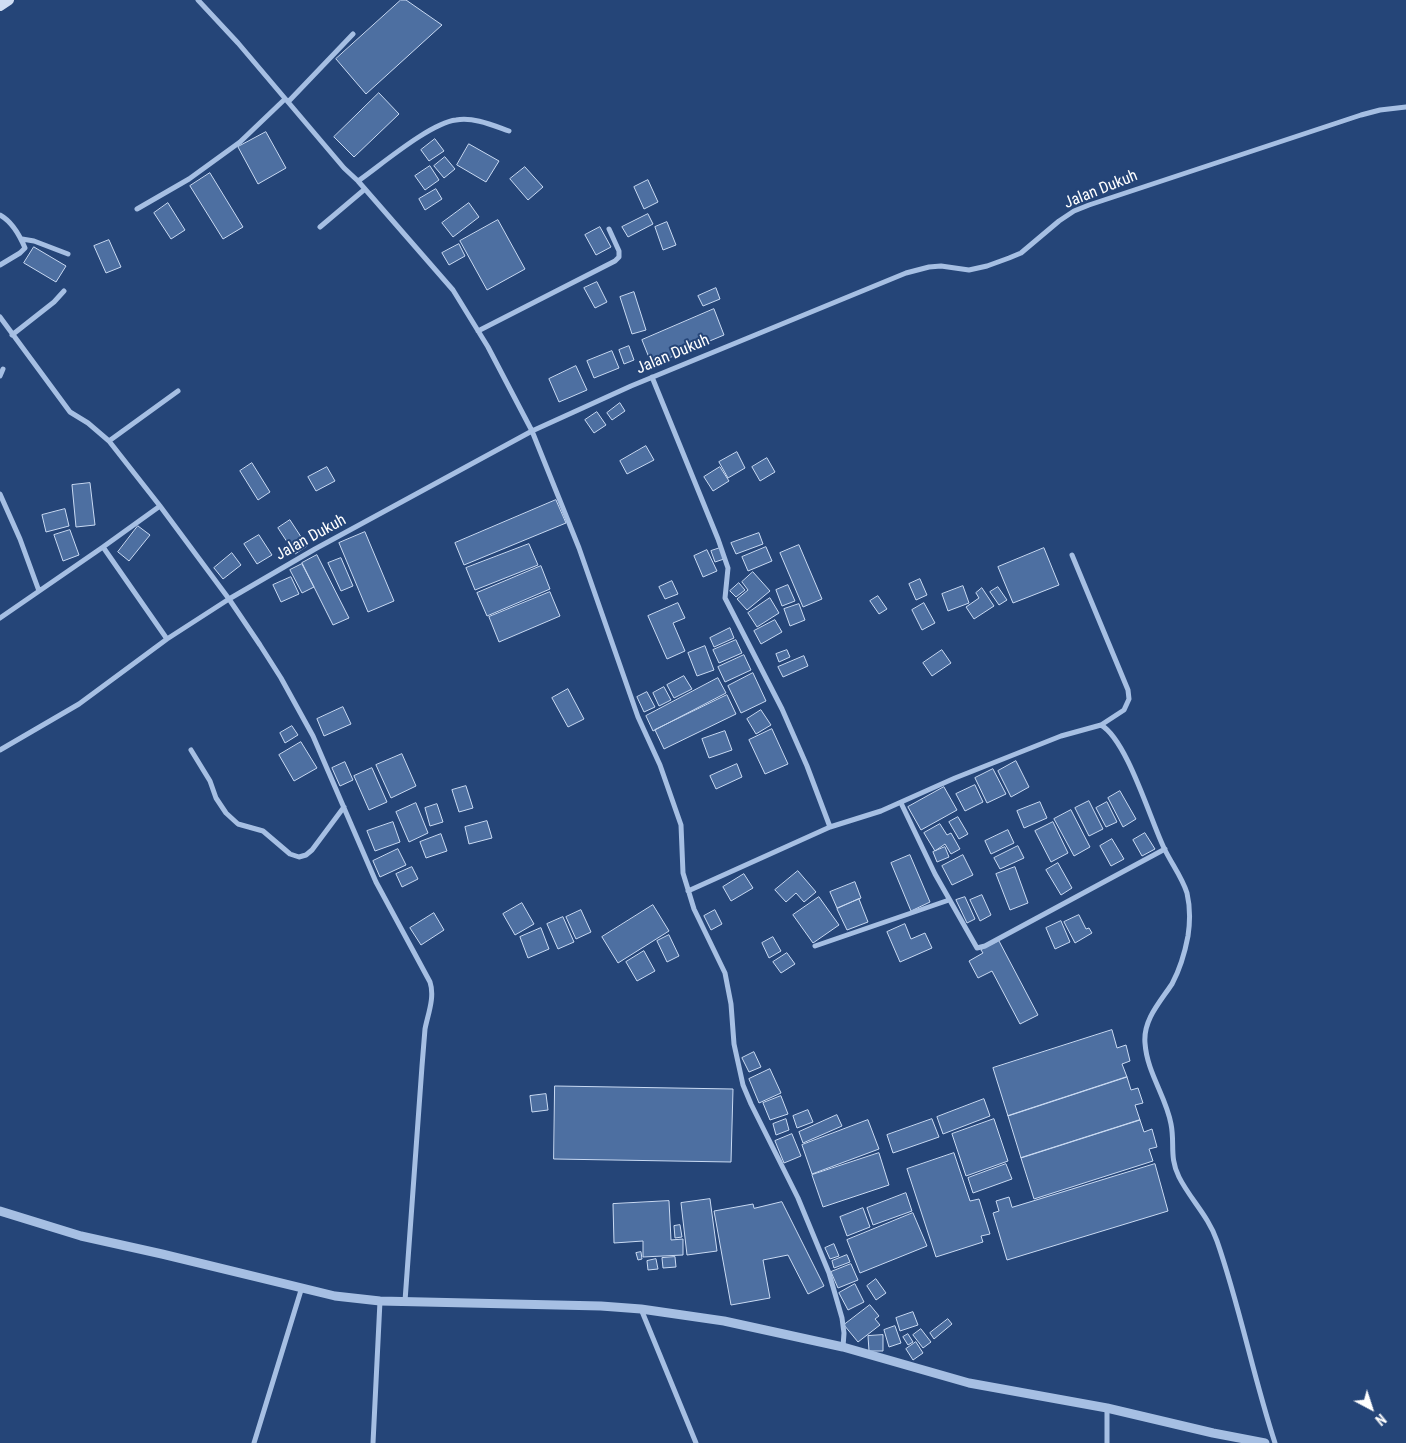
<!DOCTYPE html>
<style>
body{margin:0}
#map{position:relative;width:1406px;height:1443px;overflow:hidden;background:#254578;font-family:"Roboto Condensed",sans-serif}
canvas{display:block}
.north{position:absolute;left:1346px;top:1383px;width:50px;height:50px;-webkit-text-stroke:4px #254578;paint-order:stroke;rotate:140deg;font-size:14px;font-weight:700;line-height:20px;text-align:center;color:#fff}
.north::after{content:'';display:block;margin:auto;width:18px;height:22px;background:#fff;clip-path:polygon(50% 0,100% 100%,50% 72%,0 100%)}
</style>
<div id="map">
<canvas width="1406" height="1443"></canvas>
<div class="north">N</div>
</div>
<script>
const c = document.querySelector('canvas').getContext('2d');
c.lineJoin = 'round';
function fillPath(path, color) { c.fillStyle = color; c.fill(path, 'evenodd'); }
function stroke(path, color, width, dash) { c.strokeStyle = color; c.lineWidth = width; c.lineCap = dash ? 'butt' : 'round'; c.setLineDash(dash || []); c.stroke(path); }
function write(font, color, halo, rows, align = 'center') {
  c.font = font + ' "Roboto Condensed",sans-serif'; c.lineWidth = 4; c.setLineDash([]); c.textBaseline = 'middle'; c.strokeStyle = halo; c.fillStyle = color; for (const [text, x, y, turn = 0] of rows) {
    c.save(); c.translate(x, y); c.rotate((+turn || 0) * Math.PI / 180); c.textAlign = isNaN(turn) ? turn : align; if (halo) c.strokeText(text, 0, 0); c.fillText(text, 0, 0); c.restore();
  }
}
const building = new Path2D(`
 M401,0H406L442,25L366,94L336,59Z
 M379,93L399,114L354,157L334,137Z
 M266,132L286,168L258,184L238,147Z
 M435,139L444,151L429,161L421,150Z
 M469,144L499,161L486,182L457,165Z
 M445,157L455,169L444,178L434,166Z
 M430,166L439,180L425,190L415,176Z
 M525,167L543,187L528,200L510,179Z
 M210,173L243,227L223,239L190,186Z
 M648,180L658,202L644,209L634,187Z
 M436,189L442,199L425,210L419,199Z
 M168,203L185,230L171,239L154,213Z
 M469,203L479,217L453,237L442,223Z
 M648,214L653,224L628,237L622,227Z
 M498,220L525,269L487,290L460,241Z
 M667,222L676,245L663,250L655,227Z
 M600,227L611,247L596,255L585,235Z
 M109,240L121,267L106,273L94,246Z
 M459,244L465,256L449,265L442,253Z
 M34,247L66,266L56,282L24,263Z
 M597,282L607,302L595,308L584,288Z
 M716,288L720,299L703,306L698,296Z
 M634,292L646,330L632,334L620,297Z
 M714,309L724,335L652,365L642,340Z
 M629,346L634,360L624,364L619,350Z
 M612,351L619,368L594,378L587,361Z
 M576,366L587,390L559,402L549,379Z
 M620,403L625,411L612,420L607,413Z
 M597,412L606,425L594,433L585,420Z
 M646,446L654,460L627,474L620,461Z
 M737,452L745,468L728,478L719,462Z
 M767,458L775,472L760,481L752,467Z
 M252,463L270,492L258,500L240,471Z
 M327,467L335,481L316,491L308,477Z
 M720,467L729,481L713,491L704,477Z
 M90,483L95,525L76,527L72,485Z
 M556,500L566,523L464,565L455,543Z
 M65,509L69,526L46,532L42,515Z
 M290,520L307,546L295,554L278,528Z
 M138,526L150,535L129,561L118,552Z
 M70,530L79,555L63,561L54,535Z
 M365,532L394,601L368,612L339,543Z
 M759,533L763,544L736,554L731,543Z
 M259,535L272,555L257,564L244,544Z
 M529,544L538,565L475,590L466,568Z
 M799,545L822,599L803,607L780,553Z
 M766,547L772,561L748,571L742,557Z
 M720,548L724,559L715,562L711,551Z
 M1044,548L1059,585L1013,603L998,567Z
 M707,550L717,571L703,577L694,556Z
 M232,553L241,565L223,579L214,568Z
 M317,555L349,618L333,625L302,563Z
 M341,558L353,586L341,591L328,563Z
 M302,564L314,587L302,593L290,570Z
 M541,566L550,589L487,616L477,593Z
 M753,572L770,591L747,610L737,599L748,590L742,582Z
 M291,577L299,594L281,602L273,585Z
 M920,579L927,595L916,600L909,584Z
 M672,581L678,594L665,599L659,587Z
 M739,583L745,590L736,597L730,591Z
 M788,585L795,601L782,606L776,590Z
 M963,586L969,603L948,611L942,594Z
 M998,587L1007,600L999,605L990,592Z
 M982,588L994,606L974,619L966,607L979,598L976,593Z
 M550,592L560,616L499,642L489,617Z
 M878,596L887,609L879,614L870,601Z
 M770,598L779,613L757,627L748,613Z
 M678,603L685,618L673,623L685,651L667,659L648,616Z
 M924,603L935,623L922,630L912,610Z
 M799,604L805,620L790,626L784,609Z
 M775,620L782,632L761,644L754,631Z
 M730,628L734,638L714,647L710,638Z
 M736,640L742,653L719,663L713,650Z
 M705,646L714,670L697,676L688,653Z
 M787,650L790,657L779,662L776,654Z
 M942,650L951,663L932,676L923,663Z
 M744,655L751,670L725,682L718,667Z
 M804,656L808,666L783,677L778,667Z
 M753,673L766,701L741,713L728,686Z
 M684,676L692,689L674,698L667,685Z
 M718,678L726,693L653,731L646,716Z
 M664,687L671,700L659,706L653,693Z
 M568,689L584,719L568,727L552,698Z
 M647,692L655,707L644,712L637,697Z
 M727,695L736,714L664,749L655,730Z
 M343,707L351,724L324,736L317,719Z
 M761,710L771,725L756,734L747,719Z
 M292,726L298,735L285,743L280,733Z
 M772,729L788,764L765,774L749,740Z
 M725,731L732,750L709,758L702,739Z
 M301,742L317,768L294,781L279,755Z
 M402,754L416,786L391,798L376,765Z
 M1016,761L1029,787L1011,797L998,771Z
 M345,762L353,780L340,786L332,768Z
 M737,764L742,777L716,789L710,776Z
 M372,768L387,802L369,810L354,776Z
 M993,769L1006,794L987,803L975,778Z
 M975,785L983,802L965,811L956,794Z
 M466,786L473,808L459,812L452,790Z
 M944,787L957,810L921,830L908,807Z
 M1120,791L1136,819L1123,827L1108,798Z
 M1089,801L1103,829L1089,836L1075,808Z
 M1040,802L1047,818L1024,828L1017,811Z
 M1107,802L1117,822L1106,827L1096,808Z
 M416,803L428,833L409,842L396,812Z
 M437,804L443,822L430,826L425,808Z
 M1071,810L1090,847L1074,856L1054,819Z
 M958,817L968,834L959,839L949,822Z
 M487,821L492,838L469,844L465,827Z
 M393,822L400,842L375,851L367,831Z
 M1053,822L1068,853L1051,862L1035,831Z
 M940,824L947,835L951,833L960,849L951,854L945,844L935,851L924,833Z
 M1008,830L1014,843L991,854L985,841Z
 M1145,833L1155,849L1142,856L1133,840Z
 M441,834L447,851L426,858L420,842Z
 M1112,839L1124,859L1111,866L1100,846Z
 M1018,846L1024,858L1000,869L994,858Z
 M945,847L949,857L937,862L933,852Z
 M398,849L406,865L380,877L373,861Z
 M910,855L930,902L911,911L891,863Z
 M963,855L973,875L952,885L942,866Z
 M1058,863L1072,888L1061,895L1046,870Z
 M412,867L418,879L402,887L396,874Z
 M1015,867L1028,903L1010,910L996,874Z
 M798,871L816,892L804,902L796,893L786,902L775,890Z
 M744,874L753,888L731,901L723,887Z
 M855,882L861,898L837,908L830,892Z
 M982,895L991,915L980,921L970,900Z
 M819,897L839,925L813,943L793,915Z
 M965,897L975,919L967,923L956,900Z
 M859,899L868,922L847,930L837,909Z
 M522,903L534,924L515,935L503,914Z
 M653,905L669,931L618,963L602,937Z
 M581,910L591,932L576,939L566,917Z
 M715,910L722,924L711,930L704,916Z
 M434,913L444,930L421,945L410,928Z
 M1079,915L1086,929L1089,928L1092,933L1075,943L1064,922Z
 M563,917L574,942L558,949L547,924Z
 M1061,921L1070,942L1055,949L1046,928Z
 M905,924L911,939L925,933L932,948L900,962L887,932Z
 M541,928L549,949L528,958L520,937Z
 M669,935L679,956L667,962L657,941Z
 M773,937L781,951L769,958L762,943Z
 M999,941L1038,1015L1020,1024L992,971L978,978L969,961L983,953L981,950Z
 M644,951L655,971L637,981L626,962Z
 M787,953L795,964L781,973L773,962Z
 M1112,1030L1117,1048L1126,1045L1130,1061L1122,1064L1127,1077L1008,1116L993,1068Z
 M754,1052L761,1067L749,1072L742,1058Z
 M770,1069L781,1093L759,1103L749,1079Z
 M1127,1077L1131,1090L1138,1088L1143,1103L1135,1105L1140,1120L1021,1158L1008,1116Z
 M555,1086L733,1089L731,1162L554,1159Z
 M546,1094L548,1110L532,1112L530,1096Z
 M781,1096L788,1114L770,1120L763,1103Z
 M984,1099L990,1116L943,1134L937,1117Z
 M808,1110L813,1122L797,1128L793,1116Z
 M837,1115L842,1126L803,1143L799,1132Z
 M786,1119L789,1130L776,1135L773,1124Z
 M932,1119L939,1137L893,1153L887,1135Z
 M994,1119L1008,1161L966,1176L952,1134Z
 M868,1120L879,1149L812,1174L802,1145Z
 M1140,1120L1144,1132L1152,1129L1157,1147L1149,1149L1153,1161L1034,1199L1021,1158Z
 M792,1134L801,1156L784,1163L775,1141Z
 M879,1153L889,1185L823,1207L812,1175Z
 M954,1153L970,1201L979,1199L990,1234L981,1236L983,1242L936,1257L907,1169Z
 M1006,1164L1012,1179L973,1193L968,1178Z
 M1155,1164L1168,1211L1007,1260L993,1213L999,1211L996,1201L1009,1197L1012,1207Z
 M906,1193L912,1211L873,1225L867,1208Z
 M710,1199L717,1251L687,1255L681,1203Z
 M669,1201L671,1240L683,1239V1255L643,1257V1241L614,1243L613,1204Z
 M782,1202L824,1286L808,1294L788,1255L763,1260L770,1298L731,1305L714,1211L753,1204L754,1208Z
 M863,1208L870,1227L847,1236L840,1217Z
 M913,1213L927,1246L860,1273L847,1240Z
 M680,1225L682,1237L675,1238L674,1226Z
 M834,1244L839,1256L830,1259L825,1248Z
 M641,1252L642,1259L638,1260L636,1253Z
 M847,1255L850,1262L834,1268L832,1261Z
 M675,1257L676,1267L663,1268L662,1258Z
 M656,1259L658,1269L648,1270L647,1261Z
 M851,1264L858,1280L838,1288L831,1272Z
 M876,1279L886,1293L876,1300L867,1286Z
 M855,1284L864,1302L848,1310L839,1293Z
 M870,1305L879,1316L875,1319L880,1325L858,1342L844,1325Z
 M913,1312L918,1325L900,1331L896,1318Z
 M948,1319L952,1324L934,1339L930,1333Z
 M895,1326L901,1343L889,1347L884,1330Z
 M921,1329L931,1342L923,1348L913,1335Z
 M908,1334L913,1342L908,1345L903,1337Z
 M883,1335V1351H869L868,1336Z
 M916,1342L923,1353L913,1360L906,1349Z`);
fillPath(building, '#4d6fa1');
stroke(building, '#c9daf3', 1);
stroke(new Path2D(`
 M198,0L238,43L344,168L358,181L453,290L488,347L532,431L579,548L638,717L660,765L681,825L683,873L694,909L725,973L731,1004L734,1044L743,1085L751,1104L798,1198L829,1273L842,1318L844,1333L843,1347
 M288,102L353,34
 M358,181C381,165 430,123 456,120C474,117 492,125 509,131
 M137,209L189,179L240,142L285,99
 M0,215C11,221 20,236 25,248L20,253L0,265
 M320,227L365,189
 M22,239L34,241L68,254
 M0,317L70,412L88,423L109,441L160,506L229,599L260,645L281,678L313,736L376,882L430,982C435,997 428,1014 425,1029C424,1041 423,1054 422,1066L405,1301
 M478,331L615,261L619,257V251L609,229
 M12,335L54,302L64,291
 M0,376L3,369
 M652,377L718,539L728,568L725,598L782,709L807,766L830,827
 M109,441L178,391
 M0,494L20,539L39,591
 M103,547L160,506
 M0,618L103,547L167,639
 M1101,725C1127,740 1150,819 1164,848C1171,863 1182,877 1187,893C1190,906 1190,923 1188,936C1185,952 1180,969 1172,984C1160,1002 1143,1020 1145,1043C1147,1073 1166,1096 1171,1124C1175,1144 1169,1157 1179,1177C1190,1199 1209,1217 1217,1241C1240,1307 1253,1376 1275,1443
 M0,750L79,704L167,639L229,599L315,549L532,431L631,386L906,273L929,267L941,266L969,270L987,266L1009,258L1021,253L1059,221L1074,211L1089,205L1361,115L1380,110L1406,107
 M191,750L210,781L216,798L226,813L238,824L263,831L290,854L299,857L306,855L312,850L344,807
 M901,803L935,874L977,948L985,946L1165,849
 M688,891L830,827L881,811L955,778L1061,736L1101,725L1124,710L1129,699L1128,690L1072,555
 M815,946L949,900
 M641,1309L696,1443
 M1107,1408V1443
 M254,1443L302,1287
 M373,1443L380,1301`), '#a6bfe3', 5);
stroke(new Path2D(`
 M0,1211L81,1236L162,1254L335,1296L380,1301L601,1306L641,1309L724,1321L843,1347L969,1383L1107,1408L1213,1433L1265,1443`), '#a6bfe3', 9);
stroke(new Path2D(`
 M0,6L9,0`), '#cfddf3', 10);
write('16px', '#fff', '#254578', [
 ["Jalan Dukuh",1101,190,-22],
 ["Jalan Dukuh",673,355,-23],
 ["Jalan Dukuh",311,538,-29]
]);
</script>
